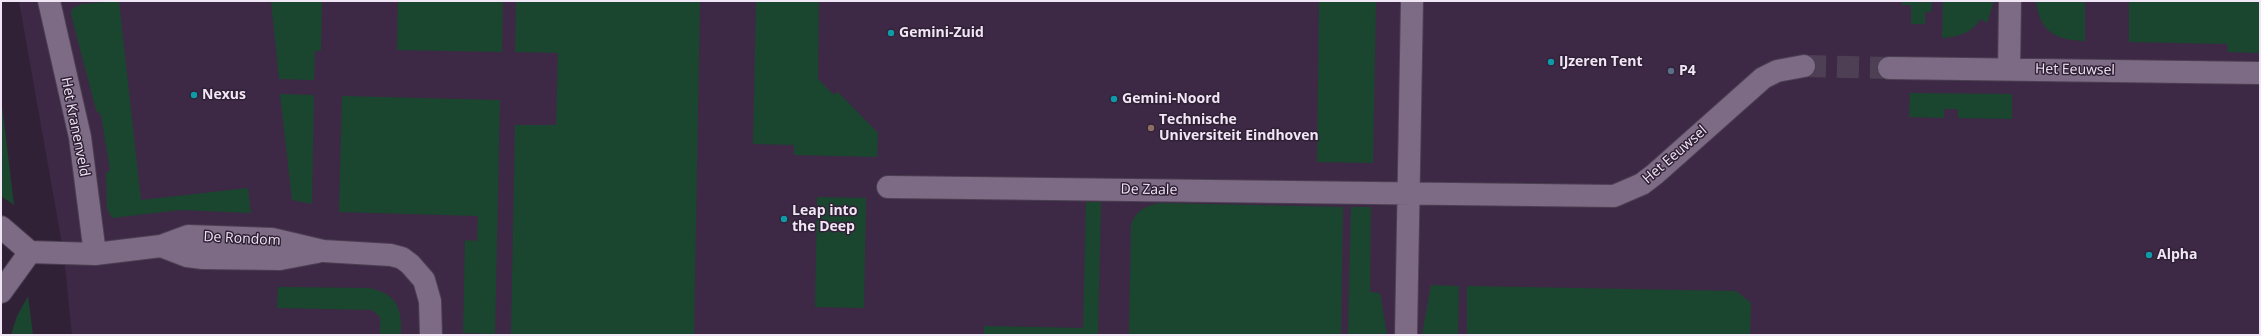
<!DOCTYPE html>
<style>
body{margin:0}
#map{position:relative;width:2261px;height:336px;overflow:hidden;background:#312137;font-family:"Open Sans",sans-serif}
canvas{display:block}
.frame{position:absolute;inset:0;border:2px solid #f1e6f5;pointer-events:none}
</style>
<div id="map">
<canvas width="2261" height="336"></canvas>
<div class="frame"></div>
</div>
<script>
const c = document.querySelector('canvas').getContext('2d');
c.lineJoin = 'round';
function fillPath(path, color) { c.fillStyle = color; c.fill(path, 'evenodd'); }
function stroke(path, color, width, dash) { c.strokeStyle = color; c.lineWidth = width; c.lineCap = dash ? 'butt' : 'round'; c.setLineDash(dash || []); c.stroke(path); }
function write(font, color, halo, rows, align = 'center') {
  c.font = font + ' "Open Sans",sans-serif'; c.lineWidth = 3; c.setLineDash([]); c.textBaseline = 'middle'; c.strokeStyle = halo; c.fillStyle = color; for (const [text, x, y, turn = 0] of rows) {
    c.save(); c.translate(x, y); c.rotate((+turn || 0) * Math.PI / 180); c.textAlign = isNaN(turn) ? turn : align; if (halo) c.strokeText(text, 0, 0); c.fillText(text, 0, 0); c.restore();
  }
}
fillPath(new Path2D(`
 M19,1H2260V335H72L64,255Z`), '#3d2945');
fillPath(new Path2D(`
 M119,1L141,200L248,188L251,213L180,210L112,218L107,209L106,173L110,170L101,115L96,110L71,14L72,9L81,4Z
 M271,1H322L321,51H315L314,80L279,79Z
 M398,1H503L502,52L397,50Z
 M516,1H700L694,335H511L515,125H556L558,53L515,52Z
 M756,1H819L818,79L834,95L838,92L878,133L877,157L794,155V145L753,144Z
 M1319,1H1376L1373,163L1317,162Z
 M1902,1H1932L1931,12H1925V24H1911V5H1902Z
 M1943,1H1994L1987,23L1981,19C1971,33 1959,37 1942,38Z
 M2036,1H2085V41C2055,40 2040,32 2036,1Z
 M2129,1H2260V53L2228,52L2227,44L2129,42Z
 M1910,93L2012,94V119L1958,118V109H1944V118L1909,117Z
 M280,94L314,95L312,204L292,200Z
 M342,96L500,100L495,334L463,333L465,240L477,241L478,216L339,212Z
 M1,100L2,106L14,205L1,196Z
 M817,197L866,198L864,308L815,307Z
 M1086,202H1101L1098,335H984V326L1083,328Z
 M1161,203L1343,207L1341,335H1129L1131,225C1136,210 1146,205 1161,203Z
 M1351,207H1371L1370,292L1380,293L1387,335H1348Z
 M1431,285L1459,286L1458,335H1422Z
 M1467,286L1736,291L1751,303L1750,335H1467Z
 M278,287L368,288C397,293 402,308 401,335H380V317L372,310L277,308Z
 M28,296L33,335H11L17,316Z`), '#1a462f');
stroke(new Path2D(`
 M1804,66L1889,68`), '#4e3f54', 22, [22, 11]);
const minor = new Path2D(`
 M49,1L80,137L95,254
 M1889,68L2260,73
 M2009,69L2010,1
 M888,187L1614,196L1642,184L1655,174L1763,78L1777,71L1804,66
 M1,227L30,252L95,254L161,246L188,236L272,239L323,251L391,255L402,258L410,264L424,280L430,301L431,335
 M161,246L187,256L203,258L280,259L317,252
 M1,292L30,252
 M1406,335L1412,1`);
stroke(minor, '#4c3f52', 24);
stroke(minor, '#7d6a84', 22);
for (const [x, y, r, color] of [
 [891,33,4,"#0f9aa8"],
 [1551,62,4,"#0f9aa8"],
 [1671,71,4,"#5c6f8a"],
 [194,95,4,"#0f9aa8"],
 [1114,99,4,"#0f9aa8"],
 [1151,128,4,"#8d6e63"],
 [784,219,4,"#0f9aa8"],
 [2149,255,4,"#0f9aa8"]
]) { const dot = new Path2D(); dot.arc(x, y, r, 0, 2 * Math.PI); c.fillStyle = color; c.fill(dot); stroke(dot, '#312137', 1.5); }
write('bold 14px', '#f1e6f5', '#312137', [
 ["Gemini-Zuid",899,33],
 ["IJzeren Tent",1559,62],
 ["P4",1679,71],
 ["Nexus",202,95],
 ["Gemini-Noord",1122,99],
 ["Technische",1159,120],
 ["Universiteit Eindhoven",1159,136],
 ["Leap into",792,211],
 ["the Deep",792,227],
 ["Alpha",2157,255]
], 'left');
write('14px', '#f1e6f5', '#312137', [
 ["Het Eeuwsel",2075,70,1],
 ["Het Kranenveld",75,127,79],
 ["Het Eeuwsel",1675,155,-41],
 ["De Zaale",1149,190,1],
 ["De Rondom",242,239,3]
]);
</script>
